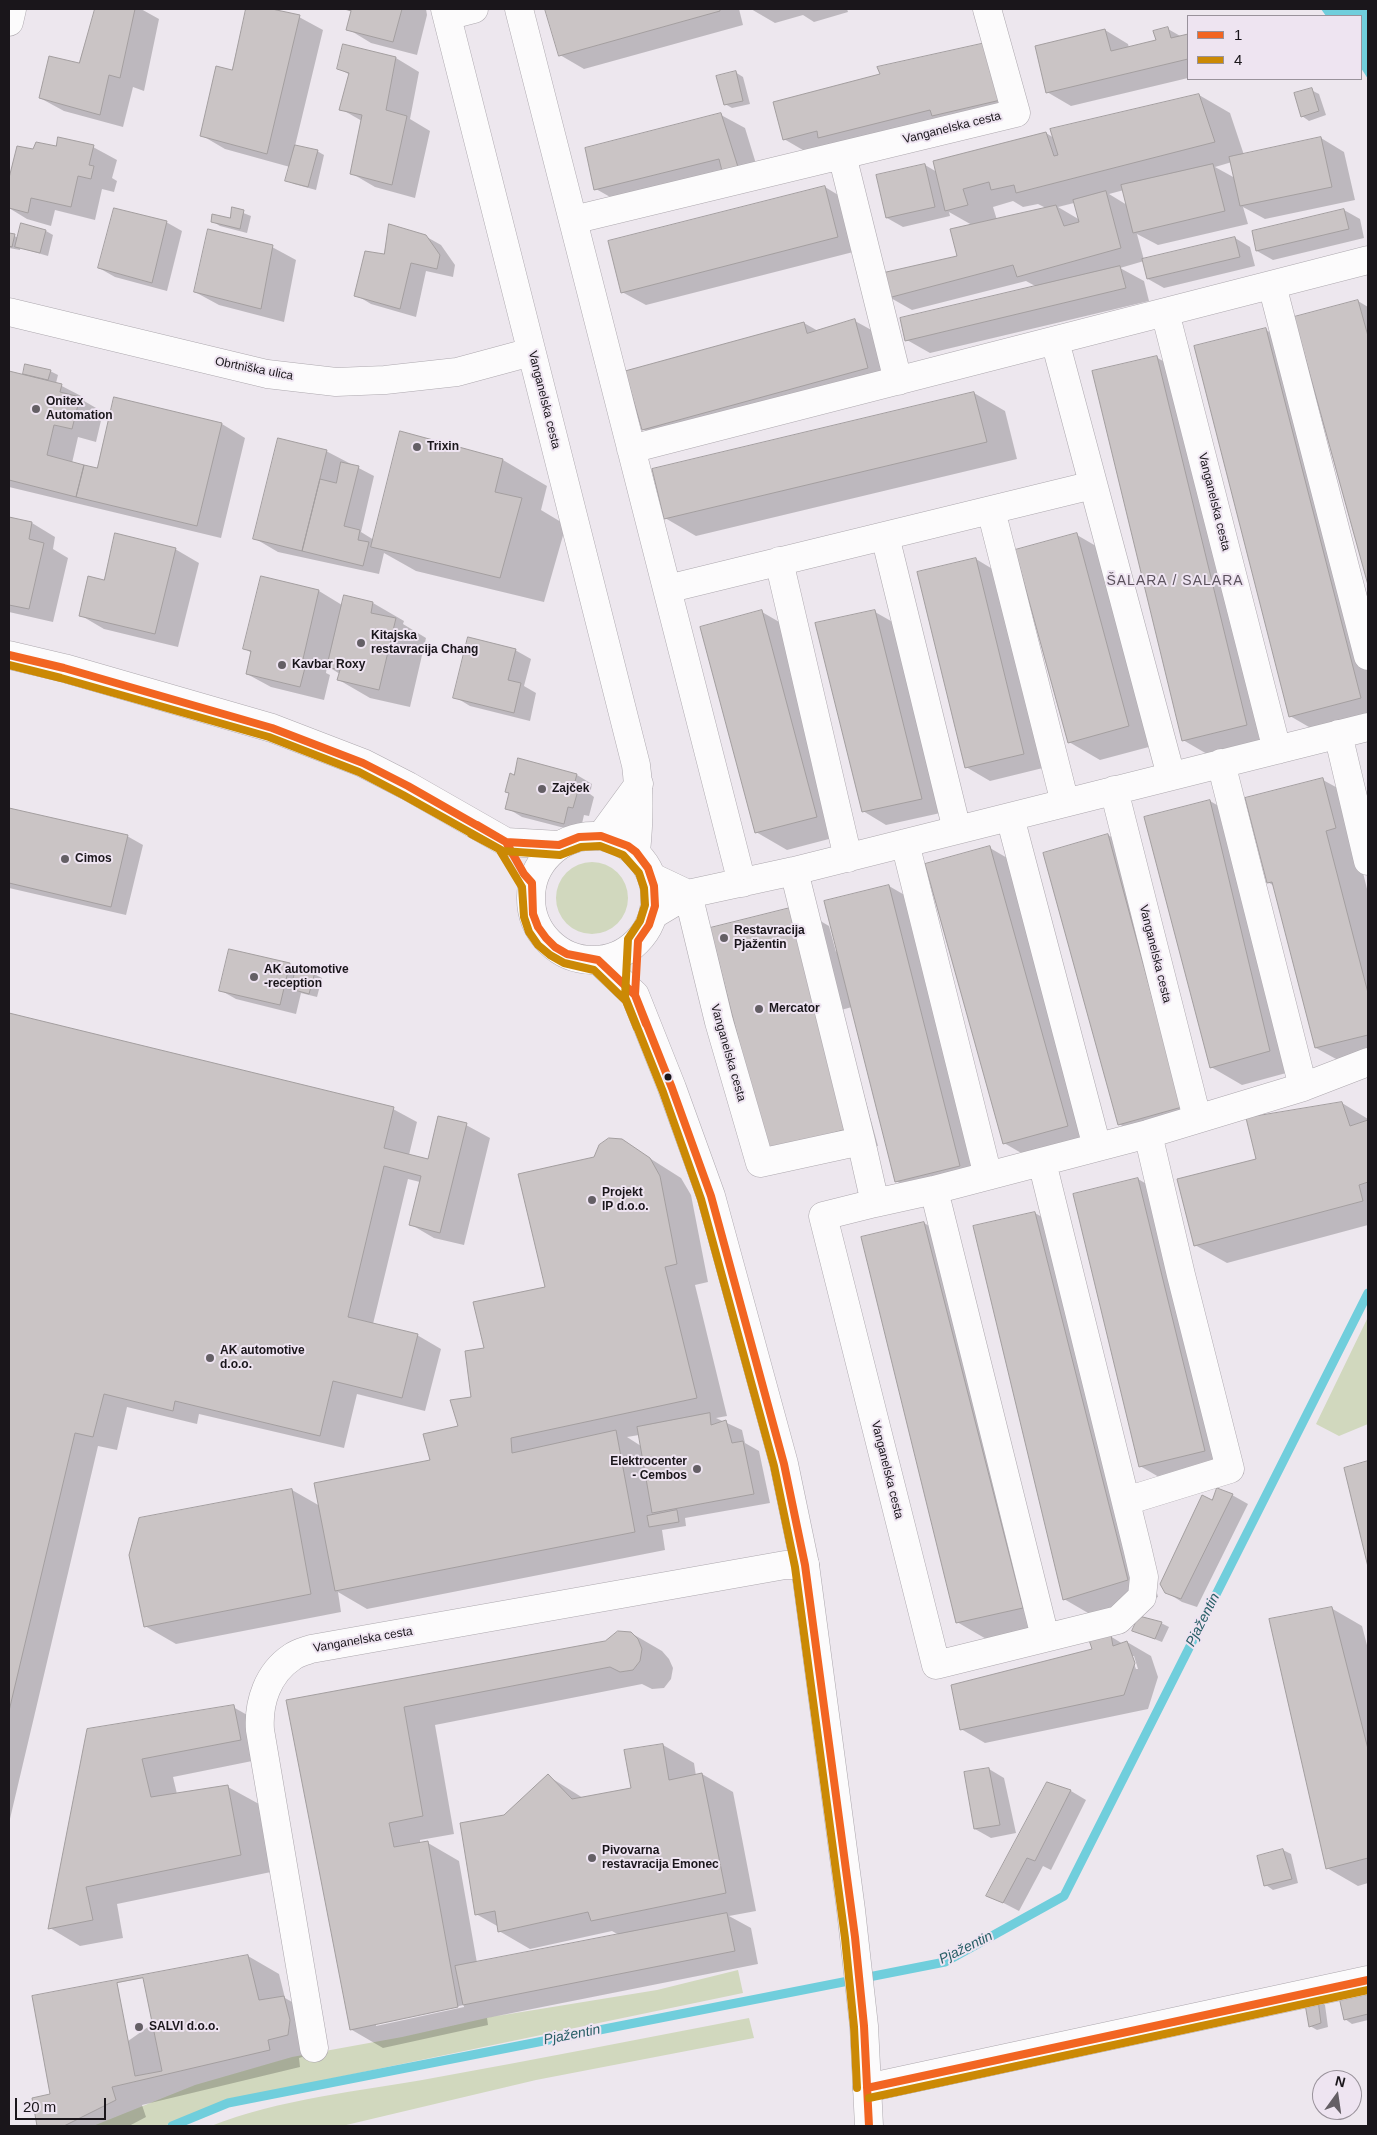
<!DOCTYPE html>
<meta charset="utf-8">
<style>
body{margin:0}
#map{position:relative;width:1377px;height:2135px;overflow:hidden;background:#ede7ee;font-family:Arial,sans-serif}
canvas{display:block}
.frame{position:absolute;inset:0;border:10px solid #1a161b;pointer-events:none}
.legend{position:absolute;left:1187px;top:15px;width:175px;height:65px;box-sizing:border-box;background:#eee4f1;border:1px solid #99929b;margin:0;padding:6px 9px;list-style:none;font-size:15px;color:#1a161b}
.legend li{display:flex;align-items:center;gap:10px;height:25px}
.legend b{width:25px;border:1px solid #99929b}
.north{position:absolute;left:1312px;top:2070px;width:50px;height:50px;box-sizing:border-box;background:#eee4f1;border:1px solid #99929b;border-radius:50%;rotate:14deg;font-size:14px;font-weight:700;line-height:20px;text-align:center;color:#1a161b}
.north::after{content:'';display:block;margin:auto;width:18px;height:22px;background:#645f65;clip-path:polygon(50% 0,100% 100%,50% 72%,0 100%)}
.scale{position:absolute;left:15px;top:2098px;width:91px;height:22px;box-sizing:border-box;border:2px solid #1a161b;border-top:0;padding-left:6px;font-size:15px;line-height:18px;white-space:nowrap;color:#1a161b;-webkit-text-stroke:4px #eee4f1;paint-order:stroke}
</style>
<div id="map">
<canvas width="1377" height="2135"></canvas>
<div class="frame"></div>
<ul class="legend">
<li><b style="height:6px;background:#f26522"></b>1</li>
<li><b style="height:6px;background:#cb8905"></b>4</li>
</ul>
<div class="north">N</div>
<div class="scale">20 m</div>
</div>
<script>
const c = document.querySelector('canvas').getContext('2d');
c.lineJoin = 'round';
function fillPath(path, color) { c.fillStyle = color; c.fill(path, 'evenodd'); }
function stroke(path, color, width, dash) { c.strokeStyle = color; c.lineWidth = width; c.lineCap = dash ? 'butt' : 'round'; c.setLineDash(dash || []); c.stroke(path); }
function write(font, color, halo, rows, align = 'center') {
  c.font = font + ' Arial,sans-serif'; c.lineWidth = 4; c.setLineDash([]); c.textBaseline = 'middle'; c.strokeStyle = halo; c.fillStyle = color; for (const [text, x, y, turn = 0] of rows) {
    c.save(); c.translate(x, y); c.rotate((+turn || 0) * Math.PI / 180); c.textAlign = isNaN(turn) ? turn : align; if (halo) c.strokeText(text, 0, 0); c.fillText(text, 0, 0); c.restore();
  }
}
fillPath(new Path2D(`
 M556 898a36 36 0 1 1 72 0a36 36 0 1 1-72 0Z
 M1368,1317V1424L1339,1436L1316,1424Z
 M738,1970L743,1993L243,2097L164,2126H93L195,2085L292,2057L402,2037L491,2017L657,1990Z
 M749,2018L754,2038L536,2080L342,2126H211C278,2099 361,2091 433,2078C538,2059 644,2038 749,2018Z`), '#d1d8be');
fillPath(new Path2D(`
 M1321,9H1368V79L1361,68V16H1326Z`), '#70cedc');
fillPath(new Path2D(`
 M96,9H141L159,19L144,91L133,87L123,127L64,111L40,98L80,65Z
 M247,9H266L299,17L323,30L295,146L317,151L324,155L316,190L294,184L286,180L290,167L225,149L201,135L233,72Z
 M346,9H426L427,15L417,55L371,43L348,29L352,12Z
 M550,9H739L743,25L584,69L560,55L546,10Z
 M751,9H847L848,12L814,22L803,15L775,23Z
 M1168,29L1182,37L1188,36V78L1071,106L1047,92L1105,30L1128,44L1129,48L1157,41Z
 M989,43L1028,112L808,153L784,139L881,74Z
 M396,58L419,72L410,119L430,131L415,198L375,187L351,173L362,121L341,109L350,75L338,68Z
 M735,72L743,77L750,104L732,108L725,104Z
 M1311,90L1319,94L1326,115L1309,121L1302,116Z
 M1199,95L1230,113L1244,155L1321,138L1344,152L1355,200L1265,219L1243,207L1248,224L1158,245L1137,234L1144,260L1235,238L1250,247L1255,266L1164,288L1148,279L1144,261L1120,268L1144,281L1149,301L930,353L907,340L1037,287L1026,281L912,310L889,297L958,257L972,225L949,212L950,216L903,227L887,218L925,165L937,172L1046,133L1054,138ZM1232,162L1235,178L1215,167ZM1124,190L1127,205L1109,194ZM1013,201L1023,207L1038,204L1046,208L997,220L993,207ZM1074,203L1080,220L1058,207Z
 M721,115L745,128L761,180L619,202L596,189Z
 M18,147L34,151L93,147L117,160L112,178L117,181L114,192L102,189L95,220L55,210L51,226L27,219L9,208V184Z
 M825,187L848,201L861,250L646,305L622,292Z
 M233,209L251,216L247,233L220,226L212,221L231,219Z
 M1344,210L1360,219L1364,238L1273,260L1257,251Z
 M166,222L182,231L167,291L115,277L99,268Z
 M22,225L46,231L53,235L48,256L20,248V250L9,248V234L19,238Z
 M425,236L441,245L455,265L453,277L426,271L416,317L371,304L356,295L385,256Z
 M272,247L296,260L284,322L219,305L195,292Z
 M1358,301L1368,307V580L1296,318Z
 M855,321L886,338L899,385L674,447L643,429L804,323L818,331Z
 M1266,330L1297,348L1368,626V722L1321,734L1290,716Z
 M1156,357L1187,375L1277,743L1214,758L1183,740Z
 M26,365L50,371L58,375L56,383L85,398L84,401L103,412L96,442L78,437L72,463L98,469L115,398L222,424L245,438L221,538L9,487V372L24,376Z
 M974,393L1005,411L1017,459L696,536L665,518Z
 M401,433L503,460L547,486L541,510L566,525L544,602L416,571L384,553L379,574L278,552L254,538L326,451L374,476L361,532L374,540Z
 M9,518L32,523L55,537L53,549L68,558L53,622L9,612Z
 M1077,535L1108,553L1160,744L1100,760L1069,742Z
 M175,549L199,563L178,647L104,629L80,615L105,582Z
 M976,559L999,573L1047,767L990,781L966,767Z
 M319,591L342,605L373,603L404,621L403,624L426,638L410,707L370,698L339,680L340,674L327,666L326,673L330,675L324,700L271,687L247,674L252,653L245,649Z
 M762,612L793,630L848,834L787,850L756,832Z
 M875,612L898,625L945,812L886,825L863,811Z
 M515,650L531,659L524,686L536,693L530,721L470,706L455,697Z
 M577,775L592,784L590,794L594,797L589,816L584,815L580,832L522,817L507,808L511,794L506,792Z
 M1323,780L1354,797L1357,848L1368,893V1060L1347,1065L1316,1048L1274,886L1268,882Z
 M1210,801L1241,819L1301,1069L1242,1085L1211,1067Z
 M9,809L127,836L143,845L126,915L9,888Z
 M1108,835L1139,853L1212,1125L1150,1142L1119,1124Z
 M990,848L1021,866L1098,1143L1035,1161L1004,1143Z
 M889,886L920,904L990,1184L927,1199L896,1181L852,1007L841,1010L878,1146L799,1169L768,1151L798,908L829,926L836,952Z
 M229,950L290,964L299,970L314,974L322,978L317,997L301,993L296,1014L236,999L220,990Z
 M9,1014L393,1109L417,1122L409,1155L429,1160L466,1125L490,1138L464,1245L434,1238L410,1224L420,1182L408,1179L373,1324L417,1335L441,1349L425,1411L357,1394L344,1448L199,1414L197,1424L127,1407L117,1450L98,1446L9,1823Z
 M1342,1103L1368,1119V1225L1227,1263L1195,1245L1257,1160Z
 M621,1140L681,1178L691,1195L708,1282L695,1285L727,1416L716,1418L742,1430L745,1443L759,1451L770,1503L685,1518L686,1526L662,1530L665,1550L367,1609L338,1592L341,1612L176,1644L145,1626L140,1519L292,1490L320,1506L431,1461L459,1427L472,1398L485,1349L546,1288L595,1158ZM639,1435L641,1446L627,1437Z
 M1138,1179L1169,1197L1236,1468L1171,1484L1140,1466Z
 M1035,1213L1066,1231L1158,1597L1095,1617L1064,1599Z
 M924,1223L955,1241L1053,1625L988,1640L957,1622Z
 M1368,1463V1562L1346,1469Z
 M1232,1495L1248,1504L1197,1607L1182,1602L1166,1592L1213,1501Z
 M1331,1608L1362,1626L1368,1649V1883L1358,1886L1327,1868Z
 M1161,1623L1169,1627L1162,1642L1134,1631Z
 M631,1633L662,1651L669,1659L673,1668L671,1679L664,1688L652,1689L642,1684L435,1725L454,1834L420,1840V1844L428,1843L459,1861L477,1963L619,1935L612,1931L530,1949L499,1931V1927L476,1914L504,1816L548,1776L583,1798L633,1789L663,1745L694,1763L696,1776L702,1774L733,1792L756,1911L729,1916L751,1928L758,1964L487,2018L488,2025L383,2048L352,2030L288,1701L606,1642ZM464,2005V2007L376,2026V2024Z
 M1110,1636L1123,1644L1127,1642L1151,1656L1158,1677L1148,1709L985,1743L961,1729L1094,1650ZM1131,1656H1134L1138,1669H1136Z
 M233,1707L265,1725L272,1757L173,1777L177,1794L228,1787L259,1804L271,1872L117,1904L123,1938L80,1946L50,1928L88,1730Z
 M989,1769L1004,1778L1016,1833L991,1838L975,1829Z
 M1048,1783L1071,1791L1086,1800L1051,1870L1043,1866L1019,1911L988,1895Z
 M1283,1850L1291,1854L1298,1883L1273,1890L1266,1885Z
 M248,1956L279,1974L285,1998L315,2015L318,2052L299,2058L300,2067L142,2105L146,2117L129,2126H38L34,2099L52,2095Z
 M1368,1992V2020L1352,2024L1345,2019Z
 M1317,2001L1325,2005L1328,2027L1317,2030L1310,2026Z`), '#0003');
stroke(new Path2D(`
 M172,2126L228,2103L945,1962L1064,1896L1368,1293`), '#70cedc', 9);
const building = new Path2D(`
 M95,9H135L120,78L109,75L100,115L39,98L49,56L79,63Z
 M246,9H272L300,15L267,154L200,136L216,66L232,70Z
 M344,9H402L393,42L346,30L351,11Z
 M545,9H720V11L559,56Z
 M1168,27L1171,38L1188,34V59L1046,93L1035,46L1105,29L1111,51L1156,40L1153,31Z
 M990,42L1005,99L932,116L930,110L818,138L817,131L783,140L773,102L880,74L877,67Z
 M343,44L396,57L386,110L407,116L392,185L350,174L362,115L339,110L349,73L337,69Z
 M736,71L743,101L724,105L716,76Z
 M1312,88L1319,111L1301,117L1294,93Z
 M1199,94L1215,142L1016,193L1014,185L991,190L989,182L963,189L968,205L945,211L933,161L1046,132L1054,156L1058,155L1050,129Z
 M721,113L738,167L722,171L719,159L594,190L585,148Z
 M58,137L94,145L89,165L94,166L91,179L78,176L71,207L31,198L28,213L9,208V178L17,146L33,149L36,142L56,146Z
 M1321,137L1332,187L1240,206L1229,157Z
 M295,145L318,150L308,187L285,181Z
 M925,164L935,207L886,218L876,175Z
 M1213,164L1225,211L1133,233L1121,185Z
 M825,186L838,237L621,293L608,241Z
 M1106,191L1121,248L1017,277L1013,265L888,298L882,273L957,256L950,229L1056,205L1064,226L1079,222L1073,200Z
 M232,207L244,210L240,229L211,222L212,214L230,218Z
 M114,208L167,221L152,283L98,268Z
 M1344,209L1349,229L1256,251L1252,231Z
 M21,223L46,230L40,253L15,247Z
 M389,224L426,235L440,255L437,269L411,263L400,309L354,296L365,251L384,254Z
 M208,229L273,245L261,309L194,292Z
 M9,233L15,234L12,247L9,246Z
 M1235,237L1240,257L1147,279L1142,259Z
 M1120,266L1126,288L905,341L900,318Z
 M1358,300L1368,336V585L1294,317Z
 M855,319L868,368L642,430L625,371L804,322L807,333Z
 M1266,328L1361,698L1289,717L1194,346Z
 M1157,356L1247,725L1182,741L1092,371Z
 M25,364L51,370L48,380L23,374Z
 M9,371L62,384L60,392L80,397L72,429L54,425L47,455L84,465L76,497L9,480Z
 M974,392L987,442L664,519L652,469Z
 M114,397L222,423L197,526L76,497L84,465L97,468Z
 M400,431L503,459L495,492L522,498L500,578L371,547Z
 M278,438L327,450L302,551L253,539Z
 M341,462L359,466L344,526L360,530L358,540L369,542L363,566L302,551L320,479L336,483Z
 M9,517L32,522L29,539L44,543L29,609L9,605Z
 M115,533L176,548L155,634L79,616L88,576L104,580Z
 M1077,533L1129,726L1068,743L1015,550Z
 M976,558L1024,754L965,768L917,572Z
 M261,576L319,590L303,659L307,660L300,687L246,674L251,651L243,649Z
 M344,595L373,602L371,613L396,618L379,690L337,680L340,670L327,667Z
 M762,610L817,817L755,833L700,627Z
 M875,610L922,799L862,812L815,623Z
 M468,637L516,649L508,680L521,683L514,713L453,698Z
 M518,758L577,774L574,785L579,787L573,808L568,807L564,824L505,809L509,793L505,792L510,773L514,775Z
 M1323,778L1336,828L1326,831L1368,993V1035L1315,1048L1272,882L1267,883L1245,798Z
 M1210,800L1270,1051L1210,1068L1144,817Z
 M9,808L128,835L111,907L9,883Z
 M1108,834L1182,1107L1118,1125L1043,853Z
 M990,846L1068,1126L1003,1144L925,864Z
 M889,885L960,1166L895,1182L824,901Z
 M798,906L847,1129L767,1152L710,928Z
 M229,949L290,963L280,1005L219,991Z
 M296,968L315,972L309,994L291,989Z
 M9,1013L394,1107L384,1148L428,1159L438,1116L467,1123L440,1233L409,1225L421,1176L384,1166L348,1317L418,1334L402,1398L333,1381L320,1436L175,1401L173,1411L104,1394L93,1437L75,1433L9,1711Z
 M1342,1102L1350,1126L1368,1120V1182L1359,1185L1363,1201L1194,1246L1177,1179L1256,1159L1246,1118Z
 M609,1138L622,1139L650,1158L660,1176L677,1264L665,1267L697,1398L511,1438L512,1453L616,1430L635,1532L335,1591L314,1483L430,1460L423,1434L458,1426L450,1400L471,1397L465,1351L484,1348L473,1302L545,1287L518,1174L594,1157L599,1145Z
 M1138,1178L1205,1451L1139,1467L1073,1194Z
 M1035,1212L1128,1580L1063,1600L973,1226Z
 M924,1222L1023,1608L956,1623L861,1237Z
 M710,1413L711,1425L726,1420L732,1443L743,1441L754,1494L652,1513L637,1427Z
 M1368,1461V1567L1344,1468Z
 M1217,1488L1233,1494L1181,1599L1165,1593L1160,1584L1202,1495L1212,1500Z
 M292,1489L311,1594L144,1627L129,1555L139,1518Z
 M677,1510L679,1522L649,1527L647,1516Z
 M1332,1607L1368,1749V1858L1326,1869L1269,1619Z
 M1139,1616L1162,1622L1155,1639L1132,1631Z
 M618,1631L631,1632L638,1639L642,1649L640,1661L633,1670L620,1672L610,1667L404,1707L423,1816L389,1823L394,1847L428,1841L458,2007L350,2030L286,1700L605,1641Z
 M1111,1635L1113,1646L1127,1641L1135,1663L1124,1695L960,1730L951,1685L1092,1649L1089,1640Z
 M234,1705L241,1740L142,1759L151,1797L228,1785L241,1855L86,1887L93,1920L48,1929L87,1729Z
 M663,1744L669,1780L702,1773L726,1893L591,1921L588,1912L498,1932L495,1911L475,1915L460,1823L504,1815L548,1774L572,1799L631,1788L624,1750Z
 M989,1768L1000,1825L974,1829L964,1772Z
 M1047,1782L1071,1790L1035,1861L1027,1858L1003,1903L986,1896Z
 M1283,1849L1292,1879L1264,1886L1257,1856Z
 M727,1913L735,1951L463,2005L455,1966Z
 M248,1955L259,2000L284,1996L290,2020L288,2035L268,2040L270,2050L112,2087L116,2100L64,2126H37L32,2098L50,2094L32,1996Z
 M143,1978L162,2071L135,2076L117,1983Z
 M1368,1990V2014L1344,2020L1339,1997Z
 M1318,2000L1321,2023L1309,2027L1305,2004Z`);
fillPath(building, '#cac4c5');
stroke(building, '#a39e9f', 1);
const minor = new Path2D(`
 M445,9L636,765C640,795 639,823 636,852
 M519,9L742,883
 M447,16L474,9
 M9,22L12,9
 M842,155L898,381
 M573,220L1016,113L987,9
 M1272,285L1368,656
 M9,312L267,374L336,382L385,380L457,372L531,352
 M1165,312L1277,750
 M1055,341L1171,776
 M631,449L1368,260
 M991,510L1065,803
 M885,536L957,830
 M779,561L848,858
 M667,589L1093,485
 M1338,734L1368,861
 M1221,763L1303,1087
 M1114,790L1197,1118
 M1010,817L1097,1147
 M601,836L639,784
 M905,843L988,1176
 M794,871L861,1141L875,1203L934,1190L1148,1134L1303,1087L1368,1062
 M652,877L688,894
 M688,894L719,1022L760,1163L861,1141
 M653,915L688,894L794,871L1368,727
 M934,1190L1045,1637
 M875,1203L823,1216L936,1665L1118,1620L1142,1597L1144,1577L1137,1547L1042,1162
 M1126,1501L1230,1469L1181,1275L1148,1134
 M314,2048L260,1730C258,1702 268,1673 292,1657C297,1653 305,1651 311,1649L785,1565H805
 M867,2088L1368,1980`);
const tertiary = new Path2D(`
 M9,655L64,668L272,728L363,763L408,786L506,842L559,845
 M531 898a62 62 0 1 1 124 0a62 62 0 1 1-124 0Z
 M598,960L635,995L672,1088L711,1196L784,1464L805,1565L851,1910L864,2026L869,2126`);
stroke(minor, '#ada8ae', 29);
stroke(tertiary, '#ada8ae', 29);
stroke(minor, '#fcfbfc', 28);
stroke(tertiary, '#fcfbfc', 28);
stroke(new Path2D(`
 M9,655L64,668L272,728L363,763L408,786L506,842L559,845L579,837L601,836L628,846L636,852L648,868L654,886L655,906L649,925L638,941L635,995L672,1088L711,1196L784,1464L805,1565L855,1937L864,2026L869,2126
 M477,825L506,842L524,874L532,883L533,914L538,927L546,938L555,947L567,954L598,960L635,995L646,1024
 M867,2088L1368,1980`), '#f26522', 8);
stroke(new Path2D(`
 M9,665L61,678L269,737L359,772L403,795L503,851L560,855L581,847L600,846L623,855L639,873L644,888L645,905L640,921L628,939L625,997L663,1092L701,1199L774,1466L795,1567L845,1938L854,2027L857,2088
 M471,834L499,849L522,887L524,917L529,932L538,945L550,955L564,963L594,970L626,1001L637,1028
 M869,2098L1368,1990`), '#cb8905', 8);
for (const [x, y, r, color] of [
 [36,409,5,"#645f65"],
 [417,447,5,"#645f65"],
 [361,643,5,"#645f65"],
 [282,665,5,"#645f65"],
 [542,789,5,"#645f65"],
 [65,859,5,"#645f65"],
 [724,938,5,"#645f65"],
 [254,977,5,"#645f65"],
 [759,1009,5,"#645f65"],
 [668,1077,4.5,"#1a161b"],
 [592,1200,5,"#645f65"],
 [210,1358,5,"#645f65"],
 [697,1469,5,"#645f65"],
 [592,1858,5,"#645f65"],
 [139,2027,5,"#645f65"]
]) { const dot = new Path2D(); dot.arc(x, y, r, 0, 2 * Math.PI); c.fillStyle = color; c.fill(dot); stroke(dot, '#eee4f1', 2); }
write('12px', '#1a161b', '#eee4f1', [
 ["Vanganelska cesta",952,128,-14],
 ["Obrtniška ulica",254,369,11],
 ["Vanganelska cesta",544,400,76],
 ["Vanganelska cesta",1214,502,76],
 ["Vanganelska cesta",1155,954,76],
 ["Vanganelska cesta",728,1053,74],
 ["Vanganelska cesta",887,1470,76],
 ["Vanganelska cesta",363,1640,-10]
]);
write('bold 12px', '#1a161b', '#eee4f1', [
 ["Onitex",46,402],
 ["Automation",46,416],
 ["Trixin",427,447],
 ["Kitajska",371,636],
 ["restavracija Chang",371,650],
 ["Kavbar Roxy",292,665],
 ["Zajček",552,789],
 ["Cimos",75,859],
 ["Restavracija",734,931],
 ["Pjažentin",734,945],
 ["AK automotive",264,970],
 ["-reception",264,984],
 ["Mercator",769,1009],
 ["Projekt",602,1193],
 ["IP d.o.o.",602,1207],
 ["AK automotive",220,1351],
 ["d.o.o.",220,1365],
 ["Elektrocenter",687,1462,"right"],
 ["- Cembos",687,1476,"right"],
 ["Pivovarna",602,1851],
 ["restavracija Emonec",602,1865],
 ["SALVI d.o.o.",149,2027]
], 'left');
c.letterSpacing = '1px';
write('14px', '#5c535e', '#eee4f1', [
 ["ŠALARA / SALARA",1175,581]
]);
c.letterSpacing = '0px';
write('italic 14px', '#295f67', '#eee4f1', [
 ["Pjažentin",1203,1620,-63],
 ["Pjažentin",966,1948,-26],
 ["Pjažentin",572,2035,-11]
]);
</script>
